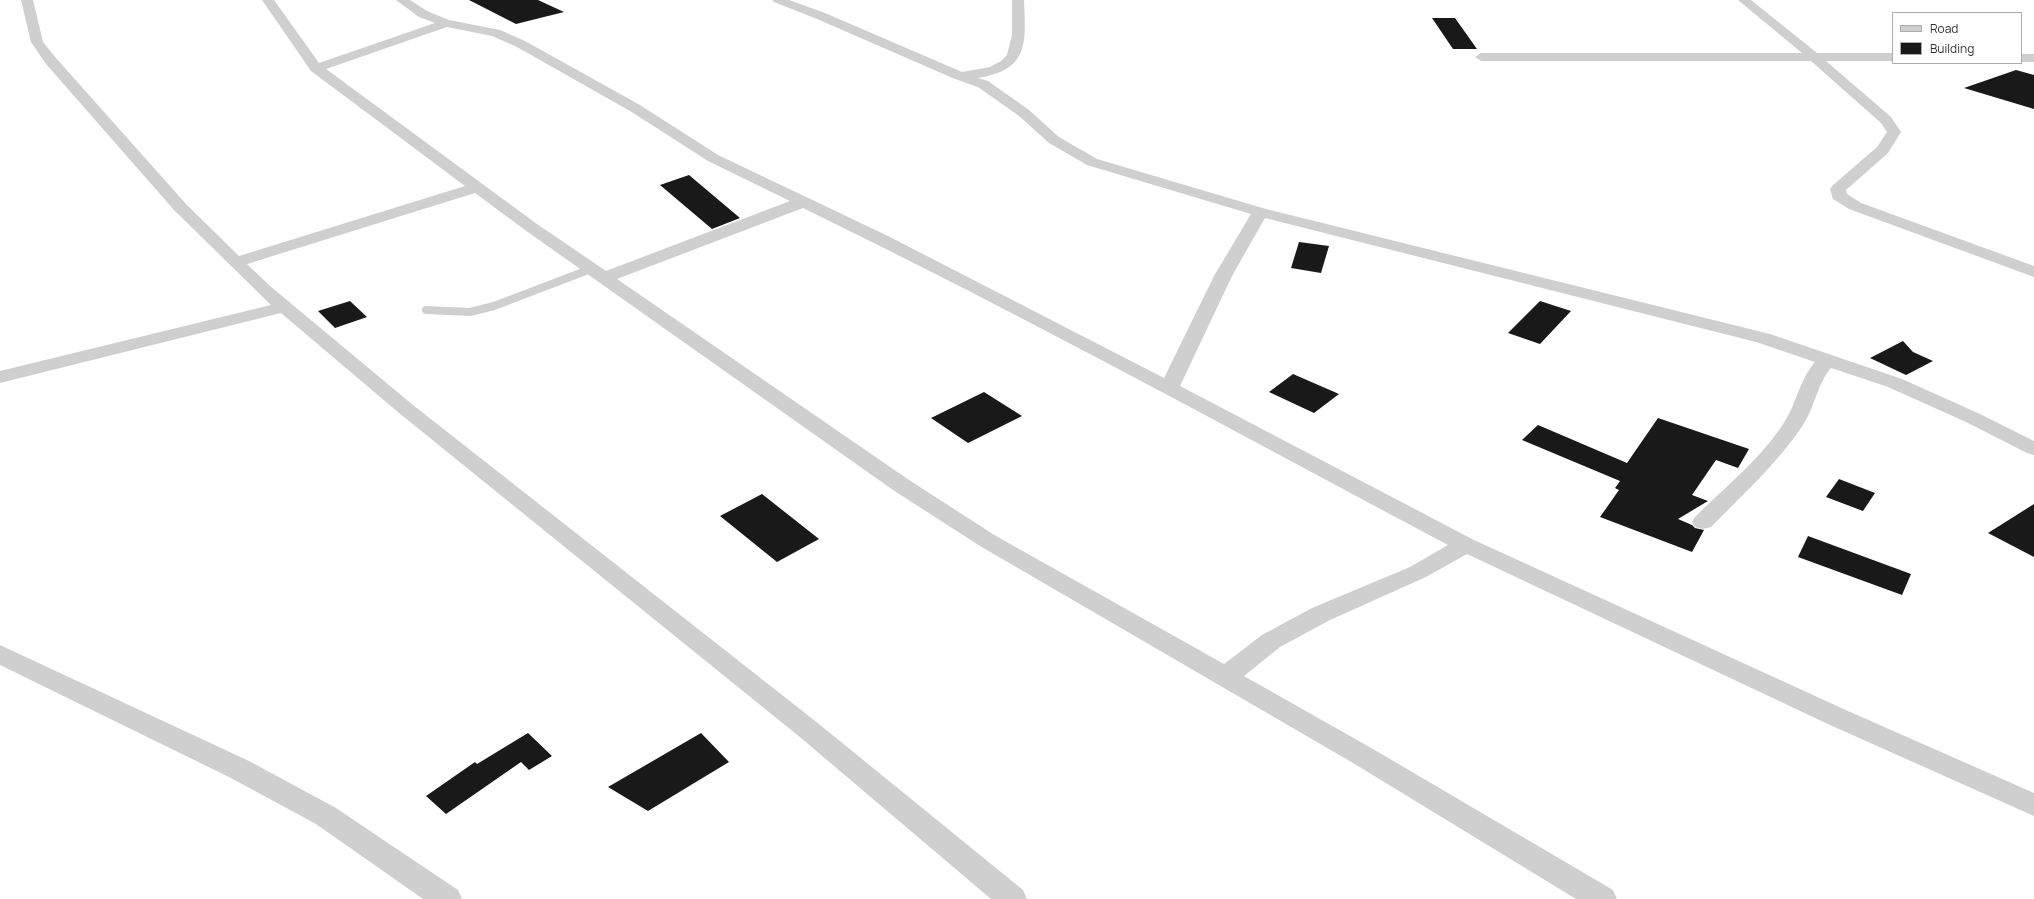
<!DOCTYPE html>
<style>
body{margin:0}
#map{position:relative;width:2034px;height:899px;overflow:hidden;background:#fff;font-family:Manrope,sans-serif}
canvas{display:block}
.legend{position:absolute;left:1892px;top:12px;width:130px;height:52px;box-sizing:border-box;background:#fff;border:1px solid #adadad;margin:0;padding:5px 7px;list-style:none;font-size:12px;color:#323232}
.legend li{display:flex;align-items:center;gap:8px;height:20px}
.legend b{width:20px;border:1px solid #adadad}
</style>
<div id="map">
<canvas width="2034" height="899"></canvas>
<ul class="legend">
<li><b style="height:5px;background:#cfcfcf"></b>Road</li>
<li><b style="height:11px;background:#191919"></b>Building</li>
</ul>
</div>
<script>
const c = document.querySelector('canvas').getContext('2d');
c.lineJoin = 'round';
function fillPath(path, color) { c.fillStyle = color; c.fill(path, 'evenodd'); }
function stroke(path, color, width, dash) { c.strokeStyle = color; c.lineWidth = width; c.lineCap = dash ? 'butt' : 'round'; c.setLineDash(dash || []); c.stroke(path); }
fillPath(new Path2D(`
 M469,0H538L564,12L516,24Z
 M1432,18H1455L1477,49H1453Z
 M2016,70L2034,75V109L1964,88Z
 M689,175L740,218L712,229L660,185Z
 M1299,242L1329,246L1321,273L1291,268Z
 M350,301L367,317L335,328L318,311Z
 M1540,301L1571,311L1540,344L1508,333Z
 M1903,341L1913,352L1933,361L1906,375L1870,358Z
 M1293,374L1339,394L1314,413L1269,392Z
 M984,392L1022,416L968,443L931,418Z
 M1658,418L1749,449L1738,468L1716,460L1692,495L1708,501L1678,519L1692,525L1695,528L1704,530L1692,552L1600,517L1619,490L1615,488L1620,481L1522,440L1538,425L1627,463Z
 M1839,479L1875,493L1863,511L1826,497Z
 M762,494L819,539L777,562L720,516Z
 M2034,504V557L1988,533Z
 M1808,536L1911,574L1902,595L1798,557Z
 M528,733L552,756L529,770L521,762L446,814L426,796L475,762L477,764Z
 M701,733L729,762L648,811L608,787Z`), '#191919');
stroke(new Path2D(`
 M426,310L470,312L494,306L591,269`), '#cfcfcf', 8);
fillPath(new Path2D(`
 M21,0H33L43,42L56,58L186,204L239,256L465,186L311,71L262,0H274L319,63L435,23L419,17L396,0H410L427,11L449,20L500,30L525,41L640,105L718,155L888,236L1164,378L1214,276L1251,214L1087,165L1049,143L1019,116L978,87L955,79L817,19L774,2L772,0H789L825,13L962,72L990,67L1001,61L1007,55L1012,35V0H1024C1026,43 1029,70 978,78L988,81L1029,110L1059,137L1097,159L1266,209L1770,334L1902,379L1980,414L2034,441V455L2027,453L1966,422L1888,387L1831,368C1817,384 1815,407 1803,425C1778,463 1743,494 1711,527L1703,529L1695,527L1692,522L1695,517C1724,488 1763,457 1785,421C1797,402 1800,379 1815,362L1756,342L1265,218L1232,276L1180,386L1474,540L1848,711L2034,793V816L1830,725L1467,554L1426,577L1330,620L1280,647L1244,676L1373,749L1613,890L1617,899H1576L1353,763L980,546L893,490L525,230L475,193L247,264L270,286L413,405L819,724L1023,890L1027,899H991L801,738L399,413L281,313L0,383V371L271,305L174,210L46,64L31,42ZM447,27L492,36L517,47L630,111L708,161L790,201L606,271L537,224L326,69ZM803,208C1021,314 1234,431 1448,545L1410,567L1312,608L1262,635L1224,664L996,536L909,480L617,279Z
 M1738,0H1751L1817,53H1893V61H1826L1891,117L1901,132L1888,153L1846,190L1847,194L1861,203L2034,266V277L1849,209L1833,199L1830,189L1832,186L1877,147L1887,132L1881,123L1811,61H1481L1475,57L1481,53H1802Z
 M2021,54H2034V62H2021Z
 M0,645L249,761L336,808L458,890L462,899H423L316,824L229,777L0,665Z`), '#cfcfcf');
</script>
